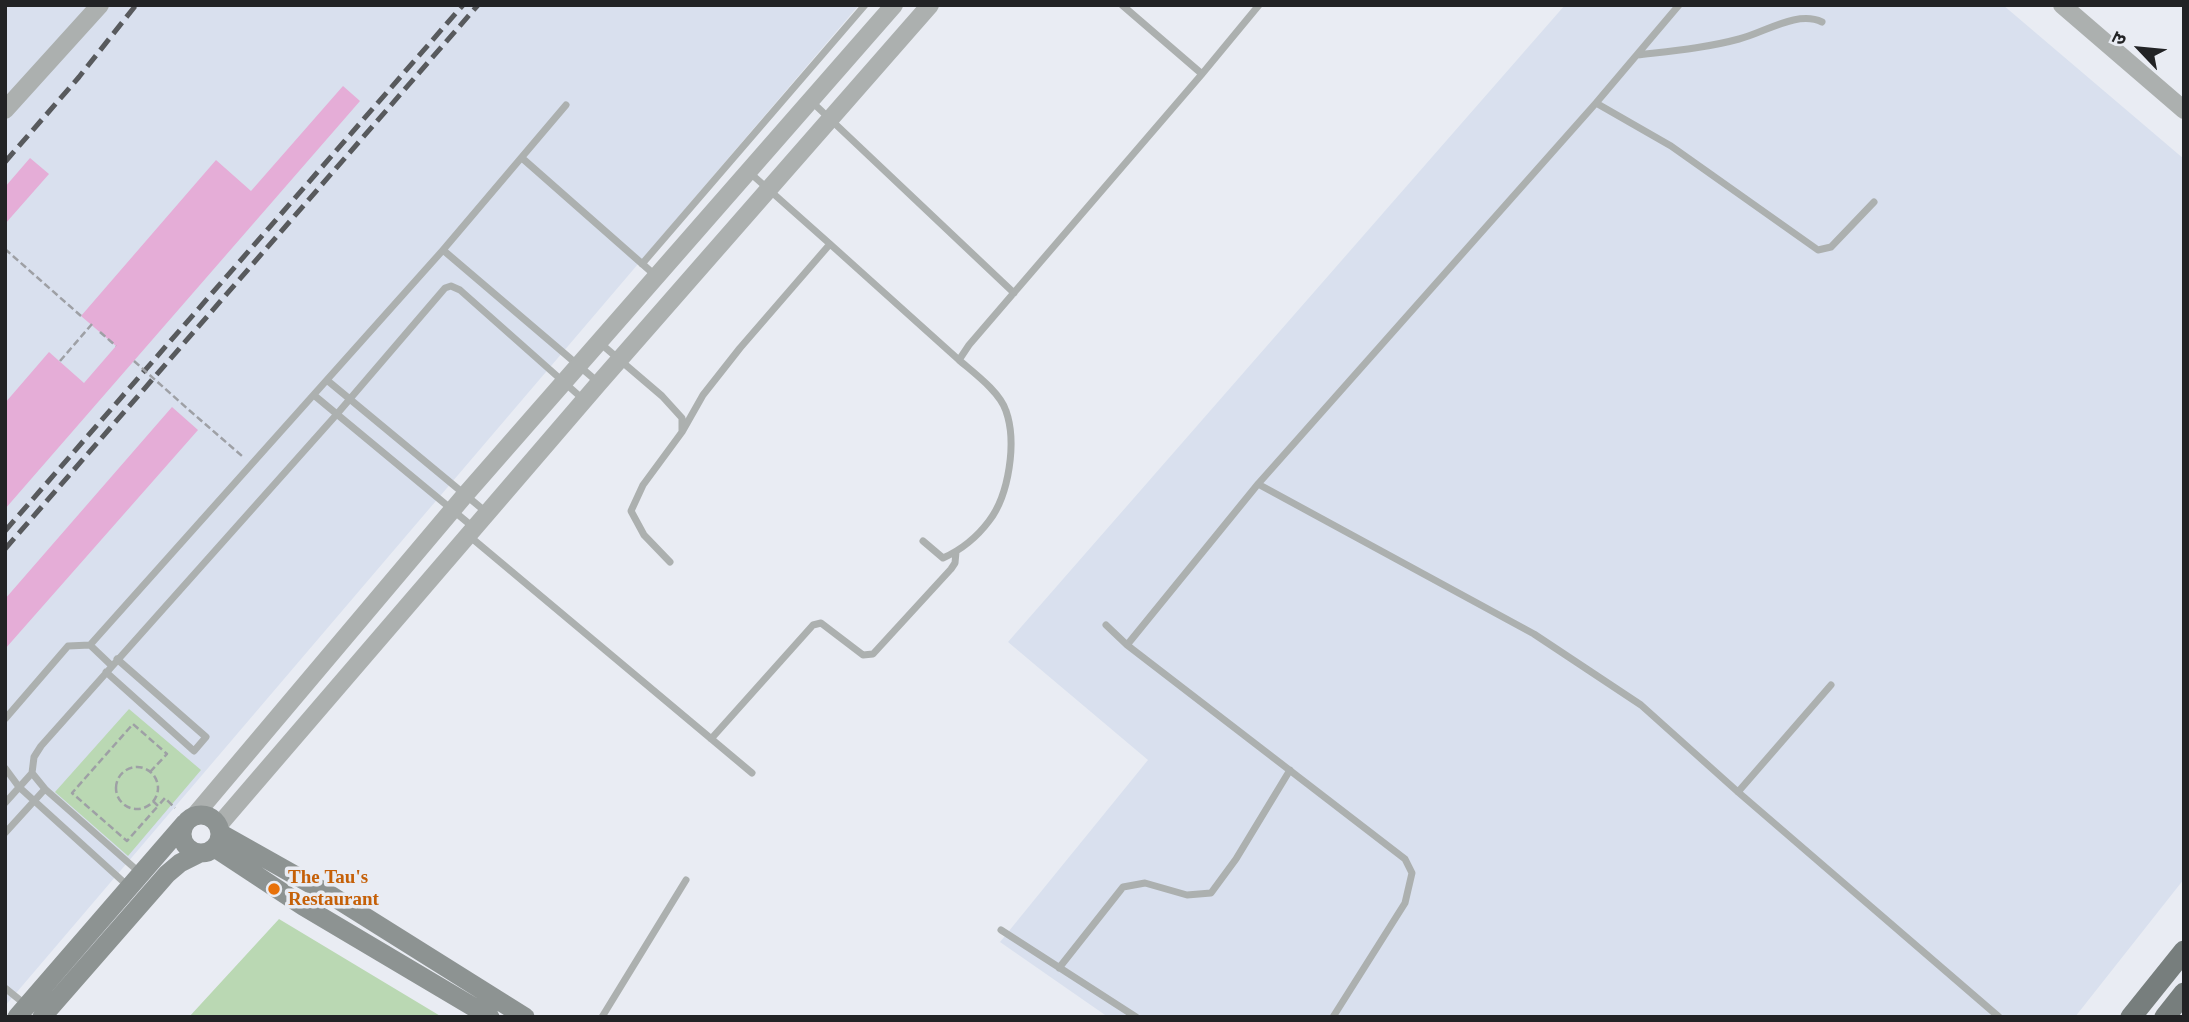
<!DOCTYPE html>
<meta charset="utf-8">
<style>
body{margin:0}
#map{position:relative;width:2189px;height:1022px;overflow:hidden;background:#e9ecf3;font-family:Georgia,"Noto Sans Devanagari",serif}
canvas{display:block}
.frame{position:absolute;inset:0;border:7px solid #222325;pointer-events:none}
.north{position:absolute;left:2105px;top:14px;width:70px;height:70px;-webkit-text-stroke:5px #e9ecf3;paint-order:stroke;rotate:296deg;font-size:19px;font-weight:700;line-height:28px;text-align:center;color:#222325}
.north::after{content:'';display:block;margin:auto;width:24px;height:32px;background:#222325;clip-path:polygon(50% 0,100% 100%,50% 72%,0 100%)}
</style>
<div id="map">
<canvas width="2189" height="1022"></canvas>
<div class="frame"></div>
<div class="north">उ</div>
</div>
<script>
const c = document.querySelector('canvas').getContext('2d');
c.lineJoin = 'round';
function fillPath(path, color) { c.fillStyle = color; c.fill(path, 'evenodd'); }
function stroke(path, color, width, dash) { c.strokeStyle = color; c.lineWidth = width; c.lineCap = dash ? 'butt' : 'round'; c.setLineDash(dash || []); c.stroke(path); }
function write(font, color, halo, rows, align = 'center') {
  c.font = font + ' Georgia,serif'; c.lineWidth = 7; c.setLineDash([]); c.textBaseline = 'middle'; c.strokeStyle = halo; c.fillStyle = color; for (const [text, x, y, turn = 0] of rows) {
    c.save(); c.translate(x, y); c.rotate((+turn || 0) * Math.PI / 180); c.textAlign = isNaN(turn) ? turn : align; if (halo) c.strokeText(text, 0, 0); c.fillText(text, 0, 0); c.restore();
  }
}
fillPath(new Path2D(`
 M5,5H859L5,1006Z
 M1565,5H2003L2184,159V879L2075,1017H1108L1000,942L1148,760L1008,642Z`), '#d9e0ee');
fillPath(new Path2D(`
 M129,709L201,770L128,856L55,792Z
 M279,919L442,1017H443H189Z`), '#bad8b3');
fillPath(new Path2D(`
 M343,86L360,101L5,509V403L49,352L84,383L116,346L81,316L216,160L251,191Z
 M30,158L49,174L5,224V187Z
 M172,407L198,430L5,649V599Z`), '#e5add7');
stroke(new Path2D(`
 M5,249L81,316
 M100,332L116,346
 M60,361L92,324
 M189,410L242,456
 M116 788a21 21 0 1 1 42 0a21 21 0 1 1-42 0Z
 M150,772L167,754L133,724L72,793L127,841L158,806
 M153,801L158,806L165,798L175,808`), '#9ea0a5', 2.5, [7, 3.5]);
stroke(new Path2D(`
 M1122,5L1202,74
 M1637,55C1671,51 1706,48 1739,39C1764,33 1797,10 1822,22
 M811,101L1014,293
 M1596,103L1671,146L1818,250L1831,247L1874,202
 M522,158L656,276
 M830,244L959,360
 M443,250L566,105
 M642,264L865,5
 M600,343L662,396L682,418V432L643,485L631,511L644,535L670,562
 M328,381L486,512
 M315,396L473,527
 M682,432L703,395L740,348L830,244L749,172
 M1258,484L1534,634L1641,705L1738,792L1999,1017
 M468,535L752,773
 M923,541L943,558C961,550 977,537 989,521C1009,495 1017,442 1006,411C1000,392 974,373 959,360L969,345L1202,74L1259,5
 M1106,625L1127,645L1405,859L1412,873L1405,903L1333,1017
 M90,645L112,666
 M1127,645L1258,484L1596,103L1679,5
 M106,672L194,751L206,737L117,659
 M5,719L68,646L90,645L443,250L599,383
 M711,739L813,625L821,623L863,655L873,654L951,569L955,563L956,552
 M5,768L19,787L128,886
 M45,789L139,872
 M1738,792L1831,685
 M5,803L32,773
 M5,833L45,789L32,773L34,757L41,746L337,414L445,288L451,286L460,290L584,400
 M1001,930L1136,1017
 M1059,968L1123,887L1145,883L1187,895L1211,893L1236,859L1290,770
 M5,988L26,1005
 M602,1017L686,880`), '#acb0af', 7);
stroke(new Path2D(`
 M2062,5L2184,110
 M5,110L100,5
 M195,815L465,495L894,5
 M219,825L599,383L930,5`), '#acb0af', 18);
stroke(new Path2D(`
 M182 834a19 19 0 1 1 38 0a19 19 0 1 1-38 0Z
 M220,833L332,896L525,1017
 M215,848L303,906L490,1017
 M17,1017L185,823
 M42,1017L167,874L180,863L200,853`), '#8d9392', 19);
stroke(new Path2D(`
 M2131,1017L2184,951
 M2165,1017L2184,993`), '#777e7d', 21);
stroke(new Path2D(`
 M5,162L79,77L136,5
 M5,531L463,5
 M5,549L478,5`), '#585a5d', 5, [14, 7]);
stroke(new Path2D(`
 M134,361L189,410`), '#9ea0a5', 2.5, [7, 3.5]);
for (const [x, y, r, color] of [
 [274,889,7,"#e8710a"]
]) { const dot = new Path2D(); dot.arc(x, y, r, 0, 2 * Math.PI); c.fillStyle = color; c.fill(dot); stroke(dot, '#e9ecf3', 2.5); }
write('bold 19px', '#c56008', '#e9ecf3', [
 ["The Tau's",288,878],
 ["Restaurant",288,900]
], 'left');
</script>
